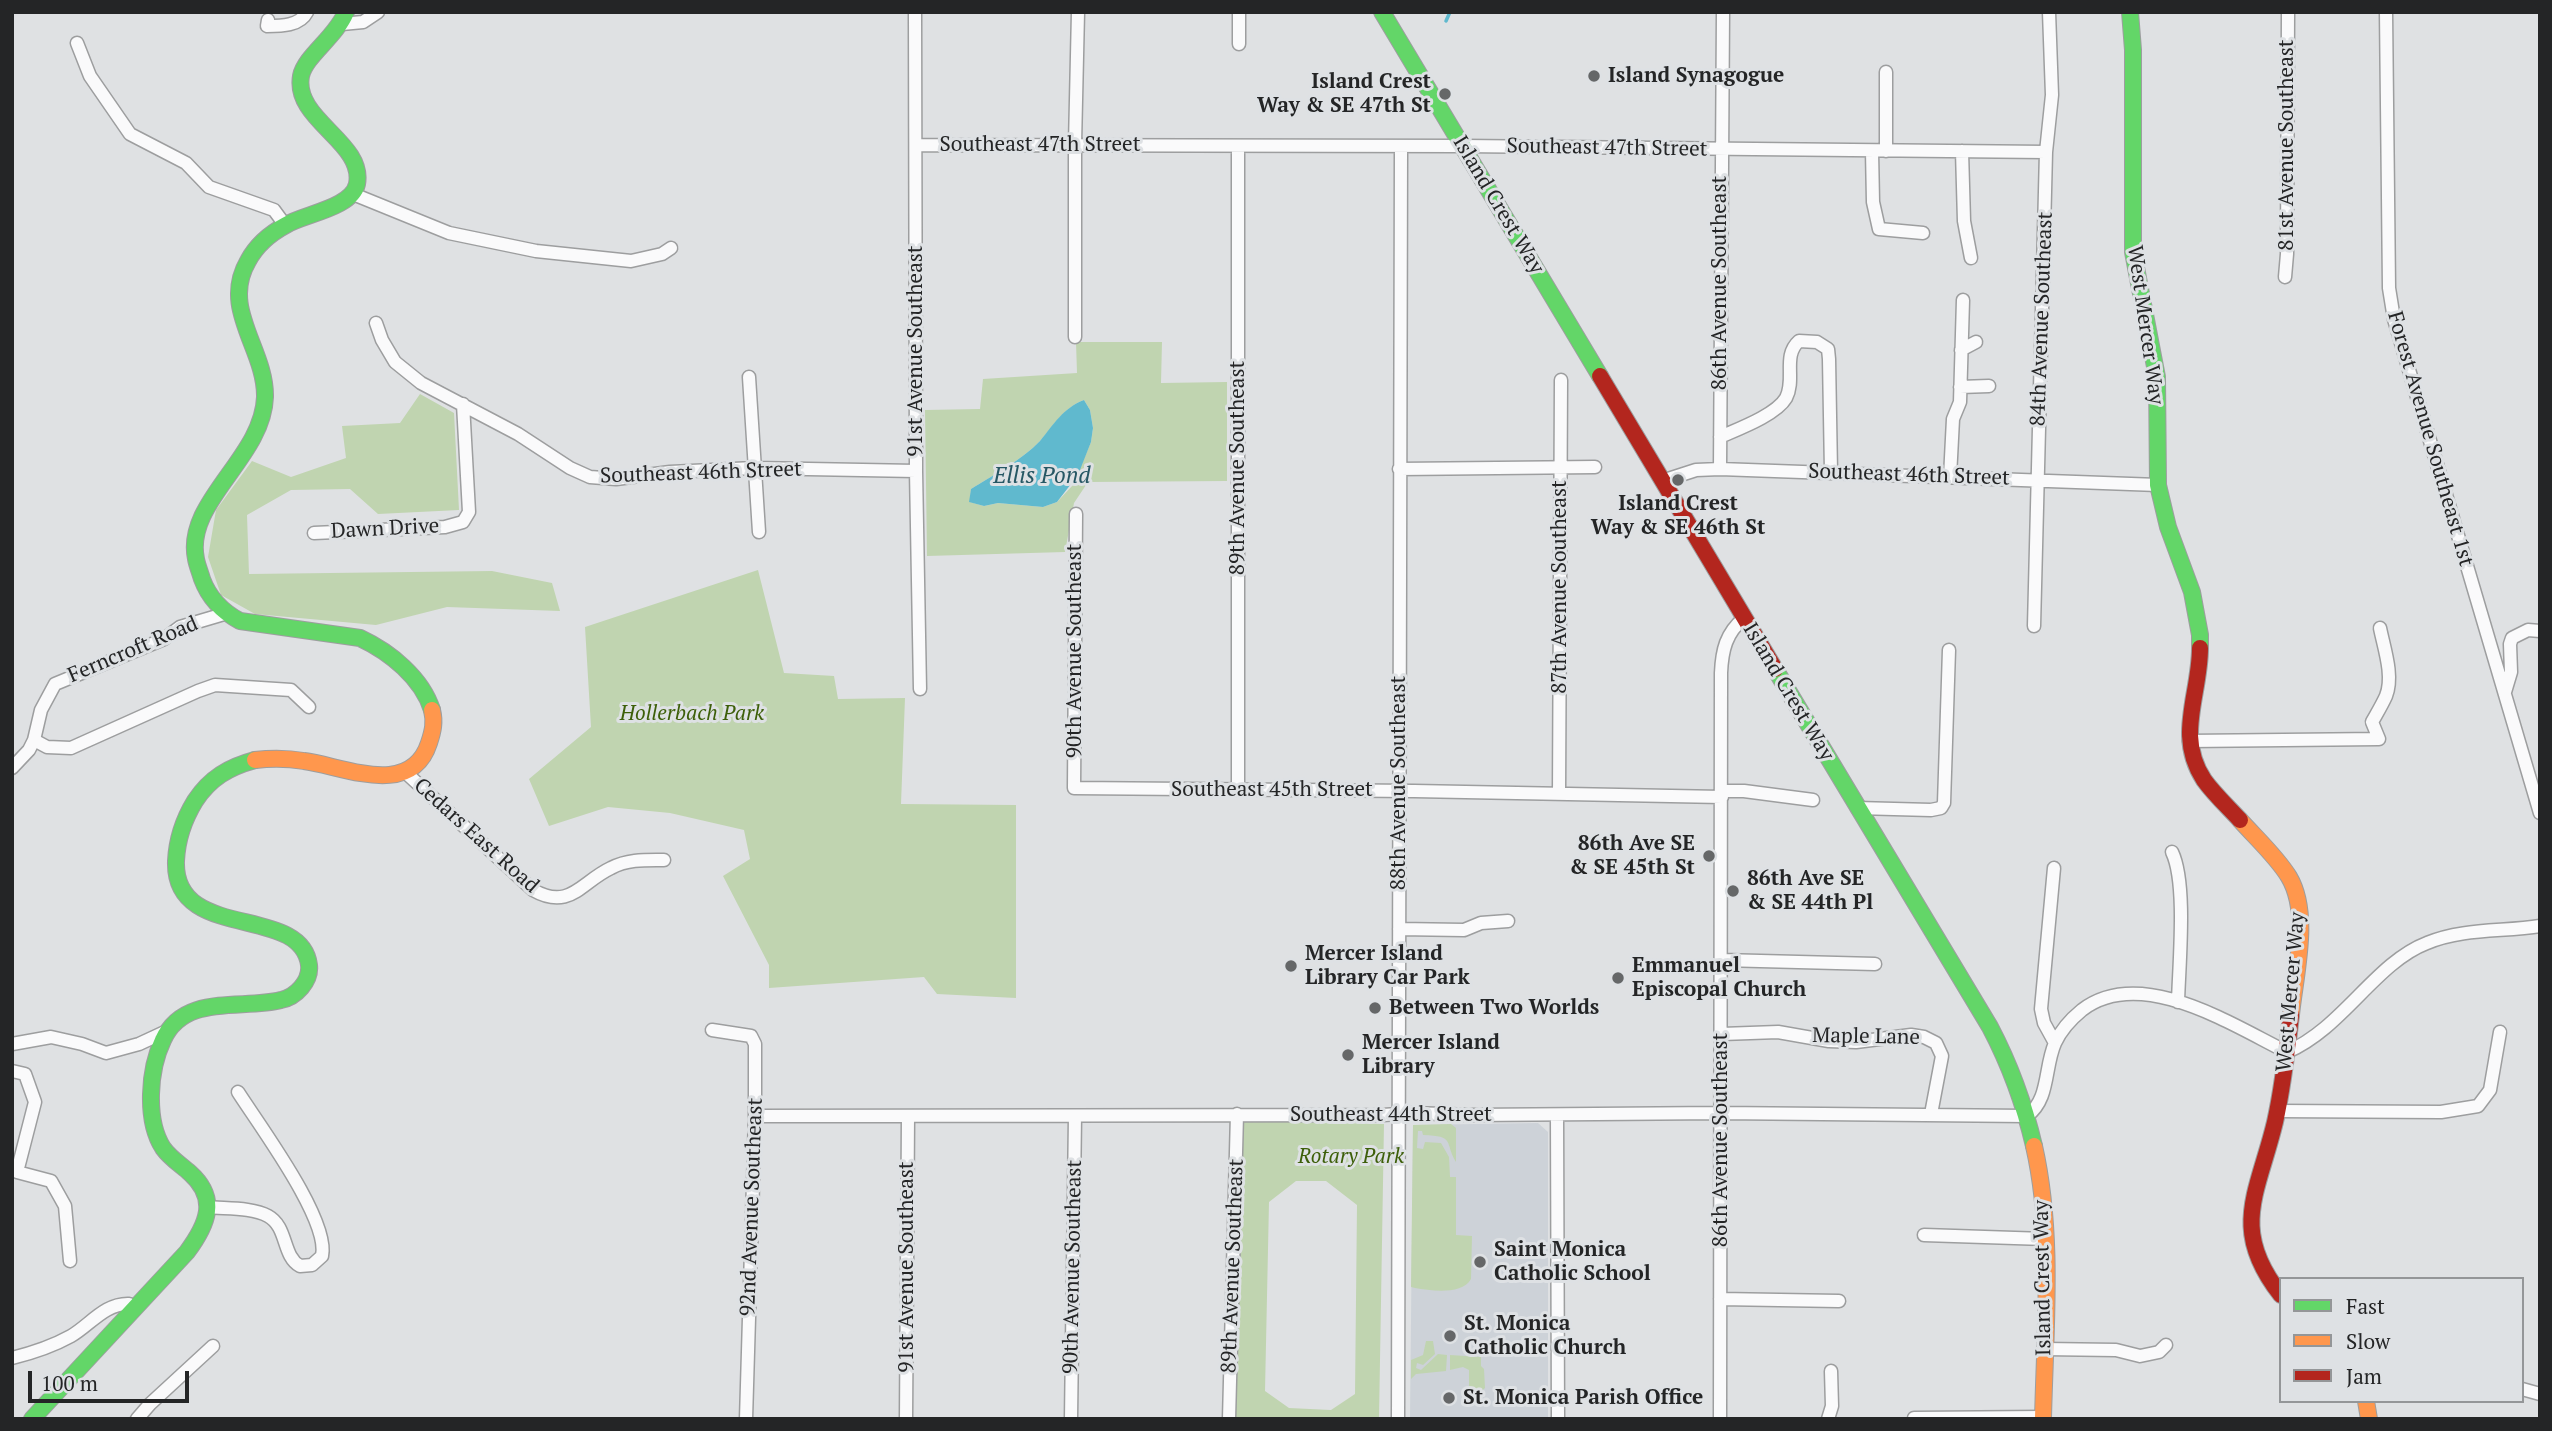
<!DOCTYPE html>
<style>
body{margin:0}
#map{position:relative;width:2552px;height:1431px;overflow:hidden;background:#dfe1e3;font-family:"PT Serif",serif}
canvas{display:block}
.frame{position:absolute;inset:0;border:14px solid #242526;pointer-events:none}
.legend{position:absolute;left:2279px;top:1277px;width:245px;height:126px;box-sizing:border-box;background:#dee1e4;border:2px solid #949698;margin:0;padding:9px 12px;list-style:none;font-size:21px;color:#242526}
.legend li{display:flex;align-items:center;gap:14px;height:35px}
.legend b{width:35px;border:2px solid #949698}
.scale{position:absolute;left:28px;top:1371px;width:161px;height:32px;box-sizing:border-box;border:4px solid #242526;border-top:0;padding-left:9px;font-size:21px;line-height:24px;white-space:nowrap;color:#242526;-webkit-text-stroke:5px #dee1e4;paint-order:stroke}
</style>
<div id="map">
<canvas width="2552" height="1431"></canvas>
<div class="frame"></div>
<ul class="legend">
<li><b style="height:9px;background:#63d668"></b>Fast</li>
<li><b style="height:9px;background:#ff974d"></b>Slow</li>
<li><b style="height:9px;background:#b3261e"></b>Jam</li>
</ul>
<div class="scale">100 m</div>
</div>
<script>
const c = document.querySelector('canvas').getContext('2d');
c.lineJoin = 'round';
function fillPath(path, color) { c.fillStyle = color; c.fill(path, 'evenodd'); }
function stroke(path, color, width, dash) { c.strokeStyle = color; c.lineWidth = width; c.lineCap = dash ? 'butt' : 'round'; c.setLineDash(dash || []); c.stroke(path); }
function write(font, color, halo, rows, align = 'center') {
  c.font = font + ' "PT Serif",serif'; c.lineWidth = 6; c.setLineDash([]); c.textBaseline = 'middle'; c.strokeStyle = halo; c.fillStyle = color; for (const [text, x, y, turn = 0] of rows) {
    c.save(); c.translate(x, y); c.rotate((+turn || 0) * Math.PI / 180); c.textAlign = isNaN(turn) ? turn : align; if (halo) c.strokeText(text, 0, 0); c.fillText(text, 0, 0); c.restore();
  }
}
fillPath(new Path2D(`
 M1538,1123L1548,1132V1419H1410L1413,1125Z`), '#cdd2d8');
fillPath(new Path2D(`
 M1076,342H1162L1161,383L1227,382V481L1088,482L1074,503L1065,552L927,556L925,410L980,409L983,379L1077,373ZM1084,400L1090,410L1093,428L1091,442L1073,485L1057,502L1043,507L998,503L984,506L970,502L971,489C992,476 1023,459 1040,441C1055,424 1063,408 1084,400Z
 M420,394L454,413L459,510L378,514L350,489L291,490L247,515L249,574L492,571L552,583L560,611L447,607L376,625L255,614L221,595L208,557L216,510L252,461L291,477L346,458L342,426L400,423Z
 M758,570L784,673L834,676L838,699L905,698L901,804L1016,805V998L937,994L924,977L769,988V965L723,876L750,859L744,830L670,813L608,807L549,826L529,779L591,727L585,627Z
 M1243,1121L1384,1124L1379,1419H1235ZM1296,1181H1326L1357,1205L1355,1394L1331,1410L1289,1408L1265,1391L1269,1202Z
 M1451,1124L1456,1128V1162C1444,1142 1456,1136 1423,1135L1422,1131H1418L1417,1148L1423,1149L1425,1142L1441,1143L1449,1157L1450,1177H1456V1235L1472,1236L1471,1279C1462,1295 1432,1291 1415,1288L1411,1287L1413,1125Z
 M1426,1341H1433L1435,1354L1423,1365L1417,1363L1416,1368L1421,1370L1438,1354L1447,1355L1446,1371L1416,1374L1411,1379V1360L1423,1355Z
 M1450,1355L1481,1357V1366L1484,1369L1485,1388L1474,1397L1469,1398V1370L1463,1367L1450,1370Z`), '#c0d4b0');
fillPath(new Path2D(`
 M1084,400L1090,410L1093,428L1091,442L1078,475L1057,502L1043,507L998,503L984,506L969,502L971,489C992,476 1023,459 1040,441C1054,424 1063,408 1084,400Z`), '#60b9ce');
stroke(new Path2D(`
 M1446,21L1450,12`), '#60b9ce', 3.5);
const street = new Path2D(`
 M915,12L916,471L920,689
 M1239,12V44
 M2386,12L2389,288L2394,319L2540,813
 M268,20L267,26C281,26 300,26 307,12
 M342,24L363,22L378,12
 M77,43L90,76L130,134L186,163L209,187L274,210L285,225
 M916,145L1463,146L2046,152
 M1872,151L1873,202L1879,229L1923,233
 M1886,151V72
 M1962,151L1964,221L1971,258
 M353,194L449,233L536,251L631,261L662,254L671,248
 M2285,277L2287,254L2288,12
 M376,323L382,340L395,362L421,383L518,434L570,468L590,477L616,479L670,472L754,468L916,471
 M1075,337V144L1078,12
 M1961,350L1976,342
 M749,377L759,532
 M1960,387L1989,386
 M1720,437C1738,429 1776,415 1786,398C1796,379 1782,356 1799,341L1817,342L1828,349L1829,359L1831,472
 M1399,469L1595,467
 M1720,469L1723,12
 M1950,477L1953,419L1960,402L1963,300
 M1662,481L1696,470L1720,469L2158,485
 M1076,514L1074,788L1414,791L1722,797
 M314,533L445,527L463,522L469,512L463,404
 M2034,626L2046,152L2052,95L2049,12
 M2505,692L2511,672L2510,644L2512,638L2528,630L2540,631
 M34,740L47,747L71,748L198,691L215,685L291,690L309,707
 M2189,741L2379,739L2372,722C2377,713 2382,705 2386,696C2394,676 2384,648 2380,628
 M12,768L29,750L34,740L41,710L55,684L164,639L180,627L224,614
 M404,771L533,890C570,911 581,882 611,868C628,859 646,860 664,860
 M1238,790V146
 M1722,791H1744L1813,800
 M1559,794L1561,380
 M1857,808L1931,810L1941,808L1944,803L1949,650
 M2172,852C2187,883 2179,964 2178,1002
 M2054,868L2041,1009L2044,1023L2055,1043
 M1399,929L1464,930L1481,923L1508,921
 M1722,960L1875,964
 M712,1030L751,1036L755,1044V1116L746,1419
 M1722,1034L1778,1032L1829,1041L1856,1042L1911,1035L1924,1037L1936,1043L1942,1056L1931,1114
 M12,1044L51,1037L82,1044L106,1053L139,1044L167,1031
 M12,1071L25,1074L35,1102L17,1172L51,1181L65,1206L70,1261
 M2278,1111L2441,1112L2478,1106L2490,1090L2500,1032
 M1557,1115L1558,1419
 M755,1116L1383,1115L1412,1113L1472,1115L1720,1113L2027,1116C2050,1099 2044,1068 2055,1043C2061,1030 2071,1019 2082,1010C2141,965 2232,1025 2287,1052C2343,1028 2375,963 2427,943C2463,928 2503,932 2540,926
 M207,1207C225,1209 252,1207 268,1216C288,1227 282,1256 300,1266L312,1265L322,1256C330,1220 259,1125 238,1092
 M1924,1235L2045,1239
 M1720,1299L1839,1301
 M2044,1349L2116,1350L2140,1356L2159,1352L2166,1345
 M12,1358C32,1353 53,1346 71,1336C90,1325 105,1303 129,1304L133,1309
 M2522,1389L2540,1394
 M1914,1418L2043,1417
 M137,1419L150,1404L213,1346
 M906,1419L908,1116
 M1071,1419L1075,1116
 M1229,1419L1237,1114
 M1398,1419L1401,147
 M1720,1419L1721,673C1722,650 1726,633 1744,618
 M1828,1419L1832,1406L1831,1371`);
const fast = new Path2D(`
 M346,12C336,37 305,56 301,76C293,120 365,142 357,184C352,208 304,214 286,225C271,233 256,246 248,261C220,309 266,349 265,397C263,458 184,502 196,559C197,565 200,572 202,579C209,598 223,612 240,621L360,638C390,652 422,678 432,710
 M1382,12L1600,376
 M2130,12L2133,50V252L2157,377L2158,485L2168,527L2192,592L2200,635V648
 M1775,669L1990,1027C2010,1065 2024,1103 2034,1146
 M32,1419L187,1252C207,1225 219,1199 190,1173C181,1165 170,1158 163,1148C145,1120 149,1069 163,1040C184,993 242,1010 281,1000C296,997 311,981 309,965C301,903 173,943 176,861C177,839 184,819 195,801C210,778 229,767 255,760`);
const slow = new Path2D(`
 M255,760C271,758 287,758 304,761C343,766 411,799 429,743C433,731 435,722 432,710
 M2240,820C2256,838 2277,857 2289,877C2311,914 2295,974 2291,1015
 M2034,1146C2054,1234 2045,1329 2043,1419
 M2366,1401L2369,1419`);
const jam = new Path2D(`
 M1600,376L1775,669
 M2200,648C2200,695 2175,736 2204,780C2214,794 2228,807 2240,820
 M2281,1295C2229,1229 2258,1193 2275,1122C2283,1087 2287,1051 2291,1015`);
stroke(street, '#9d9e9f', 15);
stroke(fast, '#9d9e9f', 18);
stroke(slow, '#9d9e9f', 18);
stroke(jam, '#9d9e9f', 18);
stroke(street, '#fafafb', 12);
stroke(fast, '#63d668', 16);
stroke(slow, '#ff974d', 16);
stroke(jam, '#b3261e', 16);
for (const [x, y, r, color] of [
 [1594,76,7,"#656768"],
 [1445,94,7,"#656768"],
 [1678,480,7,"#656768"],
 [1709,856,7,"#656768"],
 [1733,891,7,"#656768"],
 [1291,966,7,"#656768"],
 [1618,978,7,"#656768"],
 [1375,1008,7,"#656768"],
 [1348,1055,7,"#656768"],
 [1480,1262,7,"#656768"],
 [1450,1336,7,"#656768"],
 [1449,1398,7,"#656768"]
]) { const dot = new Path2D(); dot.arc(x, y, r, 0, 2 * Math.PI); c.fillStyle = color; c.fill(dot); stroke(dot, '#dee1e4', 2.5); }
write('bold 21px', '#242526', '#dee1e4', [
 ["Island Synagogue",1608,76],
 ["Island Crest",1431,82,"right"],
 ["Way & SE 47th St",1431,106,"right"],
 ["Island Crest",1678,504,"center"],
 ["Way & SE 46th St",1678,528,"center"],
 ["86th Ave SE",1695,844,"right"],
 ["& SE 45th St",1695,868,"right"],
 ["86th Ave SE",1747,879],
 ["& SE 44th Pl",1747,903],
 ["Mercer Island",1305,954],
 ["Library Car Park",1305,978],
 ["Emmanuel",1632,966],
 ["Episcopal Church",1632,990],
 ["Between Two Worlds",1389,1008],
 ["Mercer Island",1362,1043],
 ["Library",1362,1067],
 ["Saint Monica",1494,1250],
 ["Catholic School",1494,1274],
 ["St. Monica",1464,1324],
 ["Catholic Church",1464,1348],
 ["St. Monica Parish Office",1463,1398]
], 'left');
write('21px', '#242526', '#dee1e4', [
 ["Southeast 47th Street",1040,145],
 ["81st Avenue Southeast",2287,145,-90],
 ["Southeast 47th Street",1607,148,1],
 ["Island Crest Way",1498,205,59],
 ["86th Avenue Southeast",1720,283,-90],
 ["84th Avenue Southeast",2042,319,-88],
 ["West Mercer Way",2145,325,82],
 ["91st Avenue Southeast",916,351,-90],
 ["Forest Avenue Southeast 1st",2430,439,74],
 ["89th Avenue Southeast",1238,468,-90],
 ["Southeast 46th Street",701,473,-2],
 ["Southeast 46th Street",1909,475,2],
 ["Dawn Drive",385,529,-3],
 ["87th Avenue Southeast",1560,587,-90],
 ["Ferncroft Road",133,650,-23],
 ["90th Avenue Southeast",1075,651,-90],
 ["Island Crest Way",1788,692,59],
 ["88th Avenue Southeast",1399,783,-90],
 ["Southeast 45th Street",1272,790],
 ["Cedars East Road",476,836,42],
 ["West Mercer Way",2291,992,-85],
 ["Maple Lane",1866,1037,1],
 ["Southeast 44th Street",1391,1115],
 ["86th Avenue Southeast",1721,1140,-90],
 ["92nd Avenue Southeast",752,1207,-88],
 ["89th Avenue Southeast",1233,1266,-88],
 ["91st Avenue Southeast",907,1267,-90],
 ["90th Avenue Southeast",1073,1267,-89],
 ["Island Crest Way",2043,1278,-91]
]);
write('italic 21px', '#3d5f0a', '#dee1e4', [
 ["Hollerbach Park",692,714],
 ["Rotary Park",1351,1157]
]);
write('italic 23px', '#265764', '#dee1e4', [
 ["Ellis Pond",1042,476]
]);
</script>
